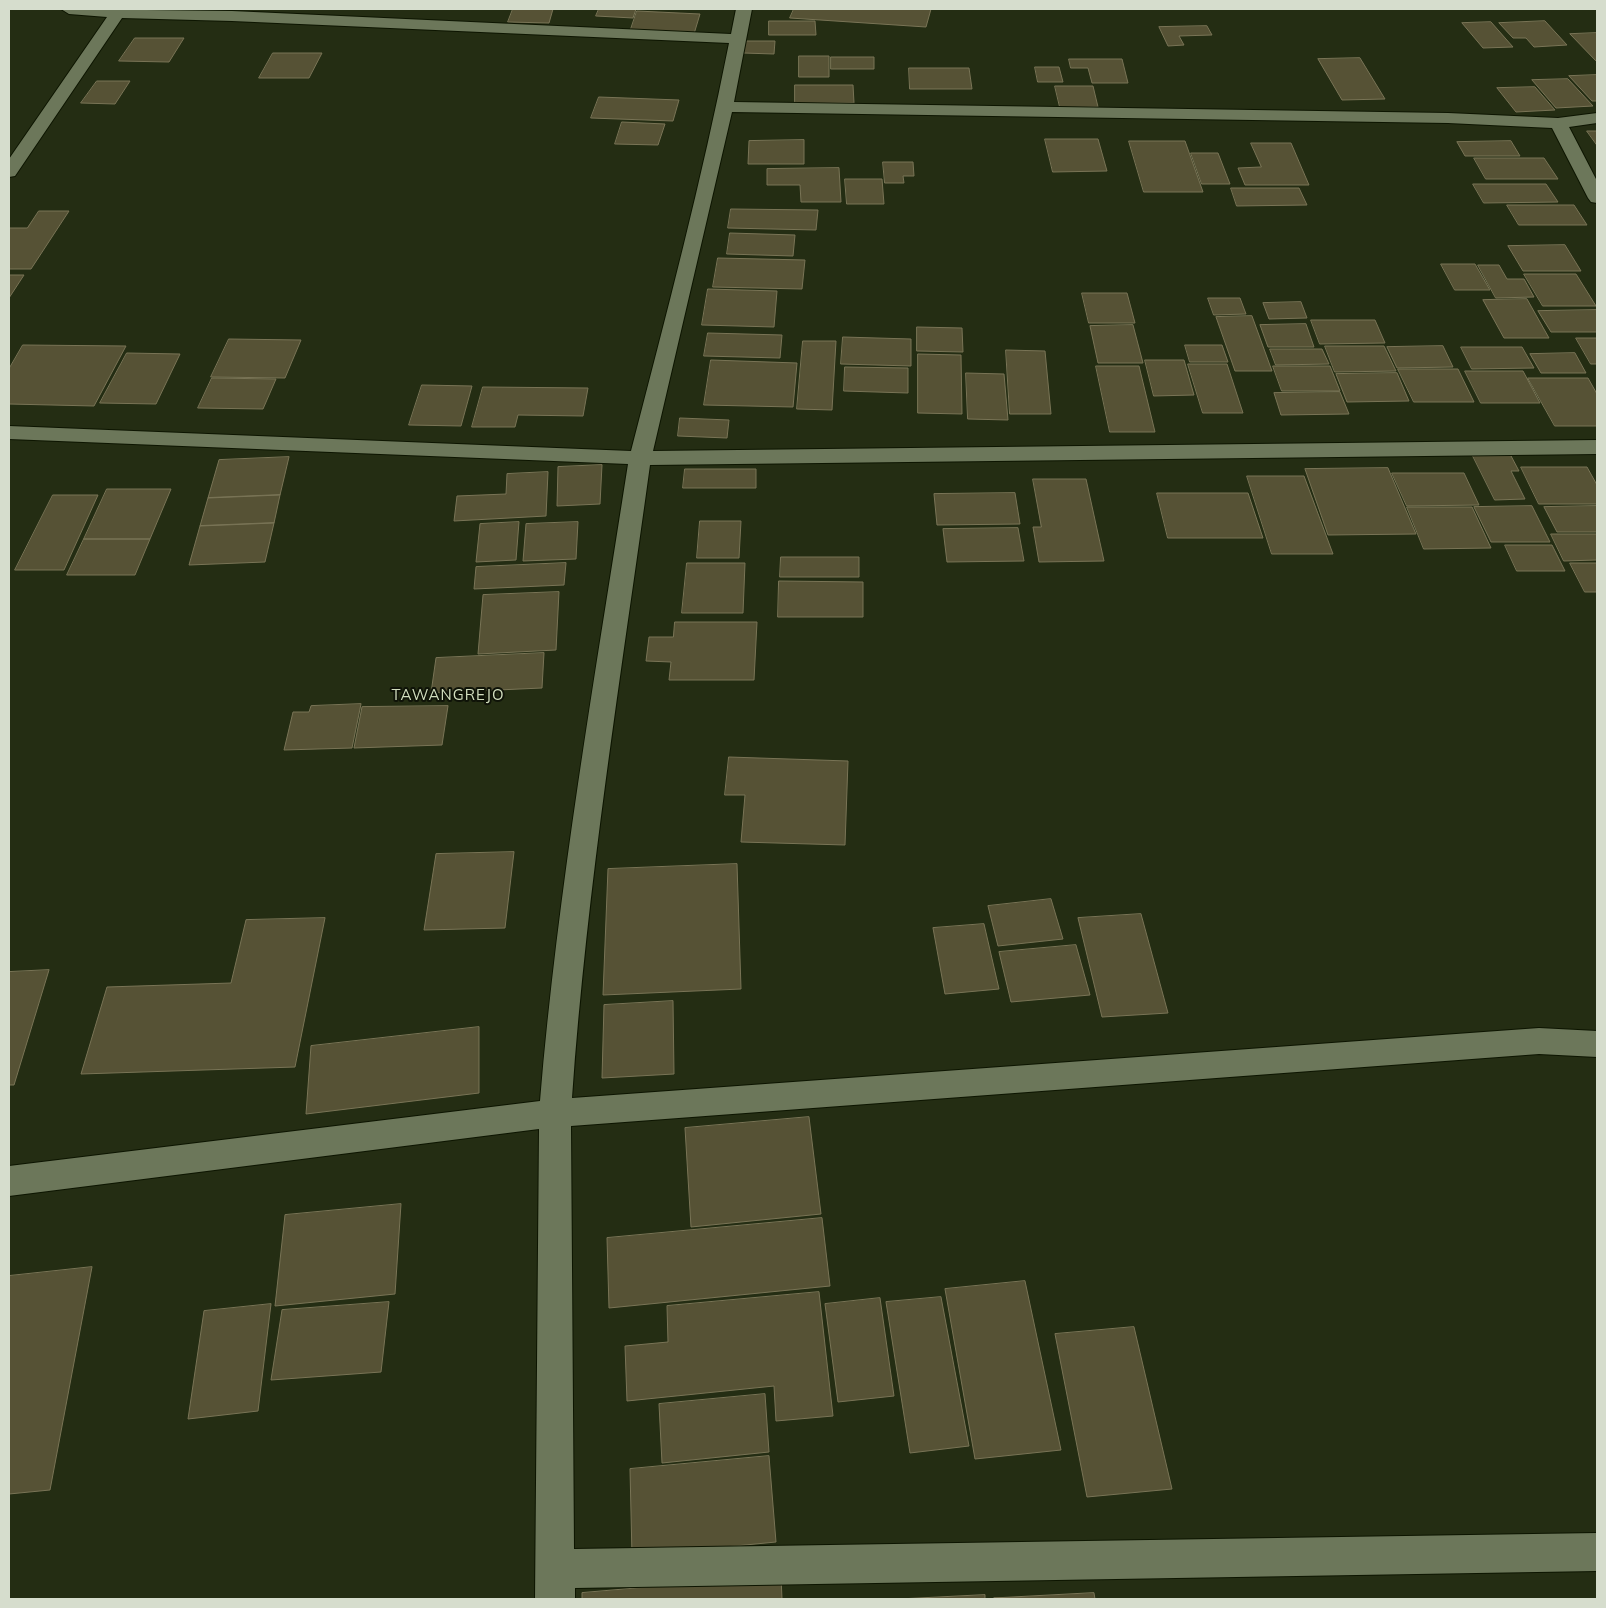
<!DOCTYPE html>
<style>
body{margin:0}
#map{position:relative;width:1606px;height:1608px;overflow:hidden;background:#242d13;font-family:Mulish,sans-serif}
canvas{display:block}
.frame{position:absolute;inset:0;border:10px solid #d6ddcd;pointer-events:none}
</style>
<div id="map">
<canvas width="1606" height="1608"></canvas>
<div class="frame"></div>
</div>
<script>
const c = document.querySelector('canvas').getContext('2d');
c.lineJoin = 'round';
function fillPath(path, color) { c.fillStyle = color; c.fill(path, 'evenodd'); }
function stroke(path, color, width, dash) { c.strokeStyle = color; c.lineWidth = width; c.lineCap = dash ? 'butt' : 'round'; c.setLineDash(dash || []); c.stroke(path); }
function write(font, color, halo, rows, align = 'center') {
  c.font = font + ' Mulish,sans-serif'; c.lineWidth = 4; c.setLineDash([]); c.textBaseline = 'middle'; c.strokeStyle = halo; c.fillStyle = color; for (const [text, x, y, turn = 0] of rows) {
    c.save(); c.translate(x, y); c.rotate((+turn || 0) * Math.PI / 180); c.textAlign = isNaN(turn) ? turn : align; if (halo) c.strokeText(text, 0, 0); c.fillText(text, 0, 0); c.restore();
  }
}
const building = new Path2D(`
 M513,9H553L549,23L508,22Z
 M599,9H636L633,18L596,16Z
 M794,9H931L926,27L790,18Z
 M637,11L700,14L694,34L630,32Z
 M769,21H815L816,35H769Z
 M1545,21L1567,45L1534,47L1526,38H1513L1499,23Z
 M1491,22L1513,47L1483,48L1462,23Z
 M1207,26L1212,35L1179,36L1184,45L1168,46L1159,27Z
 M1597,33V62L1570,34Z
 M135,38H184L169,62L119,61Z
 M744,41H775L774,54L743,53Z
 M273,53H322L309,78H259Z
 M799,56H829V77H799Z
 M831,57H874V69H831Z
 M1360,58L1385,99L1342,100L1318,59Z
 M1069,59H1122L1128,83H1092L1088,68H1071Z
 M1035,67H1059L1063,82H1038Z
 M909,68H969L972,89H910Z
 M1597,75V101H1592L1569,76Z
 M1568,79L1593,106L1556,108L1532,80Z
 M97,81H130L115,104L81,103Z
 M795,85H853L854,103H795Z
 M1055,86H1093L1098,107H1060Z
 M1535,87L1555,110L1516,112L1497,88Z
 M599,97L679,100L673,121L591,118Z
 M622,122L665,124L658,145L615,144Z
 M1587,131H1597V145Z
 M1045,139H1098L1107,171L1053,172Z
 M804,140V164H748L749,141Z
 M1129,141H1185L1203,192H1144Z
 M1511,141L1520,156H1465L1457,142Z
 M1251,143H1291L1309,185H1245L1238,168L1261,167Z
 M1191,153H1218L1230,184H1202Z
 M1474,158H1544L1558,179H1486Z
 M883,162H913L914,176H903L904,183H885Z
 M839,168L841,202H801L800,185H767V169Z
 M845,179H882L884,204H847Z
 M1473,184H1546L1558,202L1484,203Z
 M1231,188H1299L1307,205L1237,206Z
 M1507,205H1574L1587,225H1519Z
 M731,209L818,210L816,230L728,228Z
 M39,211H69L31,269H9V228H27Z
 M730,233L795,235L793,256L727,254Z
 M1565,245L1581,271H1523L1508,246Z
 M718,258L805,260L802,289L713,287Z
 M1441,264H1475L1490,290H1455Z
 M1478,265H1499L1507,279H1524L1534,297L1496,298Z
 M1524,274H1576L1596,306H1543Z
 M9,275H24L9,298Z
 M708,289L777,291L774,327L702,325Z
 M1082,293H1127L1135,323H1089Z
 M1208,298H1240L1246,314L1214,315Z
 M1527,299L1549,338H1504L1483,300Z
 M1301,302L1307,318L1269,319L1263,303Z
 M1597,310V332H1551L1538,311Z
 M1252,316L1272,371H1235L1216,317Z
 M1311,320H1375L1385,343L1320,344Z
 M1306,324L1314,347H1268L1260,325Z
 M1133,325L1143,363H1098L1090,326Z
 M917,327L962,328L963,352L917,351Z
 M708,333L782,335L780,358L704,356Z
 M843,337L911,339V366L841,364Z
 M1576,338H1597V364H1591Z
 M229,339L301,340L285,378L211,377Z
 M803,341H836L832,410L797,409Z
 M23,345L126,346L94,406L9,404V369Z
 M1185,345H1222L1228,362H1190Z
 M1325,346H1384L1396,371L1335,372Z
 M1443,346L1453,367L1397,368L1387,347Z
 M1461,347H1522L1534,368L1472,369Z
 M1270,349H1322L1329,364L1276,365Z
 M1006,350L1045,351L1051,414H1010Z
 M127,353L180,354L156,404L100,403Z
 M1575,353L1586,373H1541L1530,354Z
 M918,354L961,355L962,414L918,413Z
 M711,360L797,363L793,407L704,405Z
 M1145,360H1184L1194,395L1154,396Z
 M1188,364H1227L1243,413H1203Z
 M1096,366H1139L1155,432H1110Z
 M1273,366H1330L1340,391H1282Z
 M845,367L908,368V393L844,391Z
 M1398,369H1458L1474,402H1414Z
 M1465,371H1523L1540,403H1481Z
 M966,373L1004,374L1008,420L968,419Z
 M1397,373L1409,401L1347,402L1336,374Z
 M212,378L276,379L263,409L198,408Z
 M1528,378H1588L1597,394V426H1555Z
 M422,385L472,386L461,426L409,425Z
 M483,387L588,388L583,416L518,415L515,427H472Z
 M1340,392L1349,414L1281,415L1274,393Z
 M680,418L729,420L727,438L678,436Z
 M1472,454H1510L1519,471H1511L1525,499L1495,500Z
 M289,457L280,495L208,498L219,460Z
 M602,465L600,504L557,506L558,467Z
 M1521,467H1587L1597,485V504H1539Z
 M1388,468L1416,534L1328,535L1305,469Z
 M685,469H756V488H683Z
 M548,472L546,516L454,521L457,496L506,494L507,474Z
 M1392,473H1464L1479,505L1407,506Z
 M1247,476H1304L1333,554H1272Z
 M1033,479H1086L1104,561L1039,562L1033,527H1041Z
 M107,489H171L150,539H84Z
 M1015,493L1020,524L937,525L934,494Z
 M1157,493H1248L1263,538H1168Z
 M53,495H98L64,570H15Z
 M280,495L274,523L200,526L208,498Z
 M1532,506L1550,542H1491L1474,507Z
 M1597,506V532H1557L1544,507Z
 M1407,507H1472L1491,548L1424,549Z
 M700,521H741L739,558H697Z
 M519,522L516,560L476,562L480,524Z
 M578,522L576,559L523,561L526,524Z
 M274,523L265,562L189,565L200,526Z
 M1018,528L1024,561L947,562L943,529Z
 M1551,534H1597V560L1564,561Z
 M84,539H150L135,575H67Z
 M1505,545H1552L1565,571H1517Z
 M781,557H859V577H780Z
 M566,563L564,585L474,589L476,567Z
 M687,563H745L743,613H682Z
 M1570,563H1597V592H1585Z
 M779,581L863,582V617H778Z
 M559,592L556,650L478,654L483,595Z
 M675,622H757L754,680H669L671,662L646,661L649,637H673Z
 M544,653L542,688L431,693L436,658Z
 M361,704L352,748L284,750L293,712H309L311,706Z
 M448,706L442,745L354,748L362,707Z
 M729,757L848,761L845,845L741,842L745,795H725Z
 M514,852L505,928L424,930L436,854Z
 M737,864L741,989L603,995L608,869Z
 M1051,899L1063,939L998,946L988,906Z
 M1141,914L1168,1013L1102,1017L1078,918Z
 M325,918L295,1067L81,1074L107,987L231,983L246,920Z
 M984,924L999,989L945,994L933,928Z
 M1076,945L1090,995L1011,1002L999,952Z
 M49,970L14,1085H9V972Z
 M673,1001L674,1074L602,1078L604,1005Z
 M479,1027V1093L306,1114L311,1046Z
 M809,1117L821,1214L691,1227L685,1128Z
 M401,1204L395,1294L275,1306L285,1215Z
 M822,1218L830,1286L609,1308L607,1238Z
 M92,1267L50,1490L9,1494V1276Z
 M1025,1281L1061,1450L975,1459L945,1289Z
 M819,1292L833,1416L776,1421L774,1386L627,1401L625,1346L668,1342L667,1306Z
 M941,1297L969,1446L910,1453L886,1302Z
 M880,1298L894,1396L838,1402L825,1304Z
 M389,1302L381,1372L271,1380L282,1310Z
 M271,1304L258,1411L188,1419L204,1311Z
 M1134,1327L1172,1489L1087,1497L1055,1334Z
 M765,1394L769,1452L662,1463L659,1404Z
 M769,1456L776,1542L632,1556L630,1469Z
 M781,1576L782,1599H582V1593Z
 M1094,1593L1095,1599L994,1598Z
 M985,1595V1599H899Z`);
fillPath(building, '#565235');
stroke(building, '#797456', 1);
const minor = new Path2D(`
 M61,9L232,11L731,34L736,9H752L734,102L1448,113L1558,118L1597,113V123L1569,127L1597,181V203L1591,202L1588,198L1552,128L1448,123L732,112L653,451L1597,440V454L650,465C621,675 587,885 572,1098L1539,1028L1597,1031V1057L1539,1054L571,1126L574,1549L1597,1533V1571L575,1588V1599H535L539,1129L9,1196V1166L540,1101C558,887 595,676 628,464L9,439V426L631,451C666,316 702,180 729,43L232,21L122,18L15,176L9,177V159L107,17L69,14Z`);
stroke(minor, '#0d1500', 2);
fillPath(minor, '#6c775a');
c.letterSpacing = '1px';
write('15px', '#d2debe', '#0f1308', [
 ["TAWANGREJO",448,695]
]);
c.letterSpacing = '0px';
</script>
